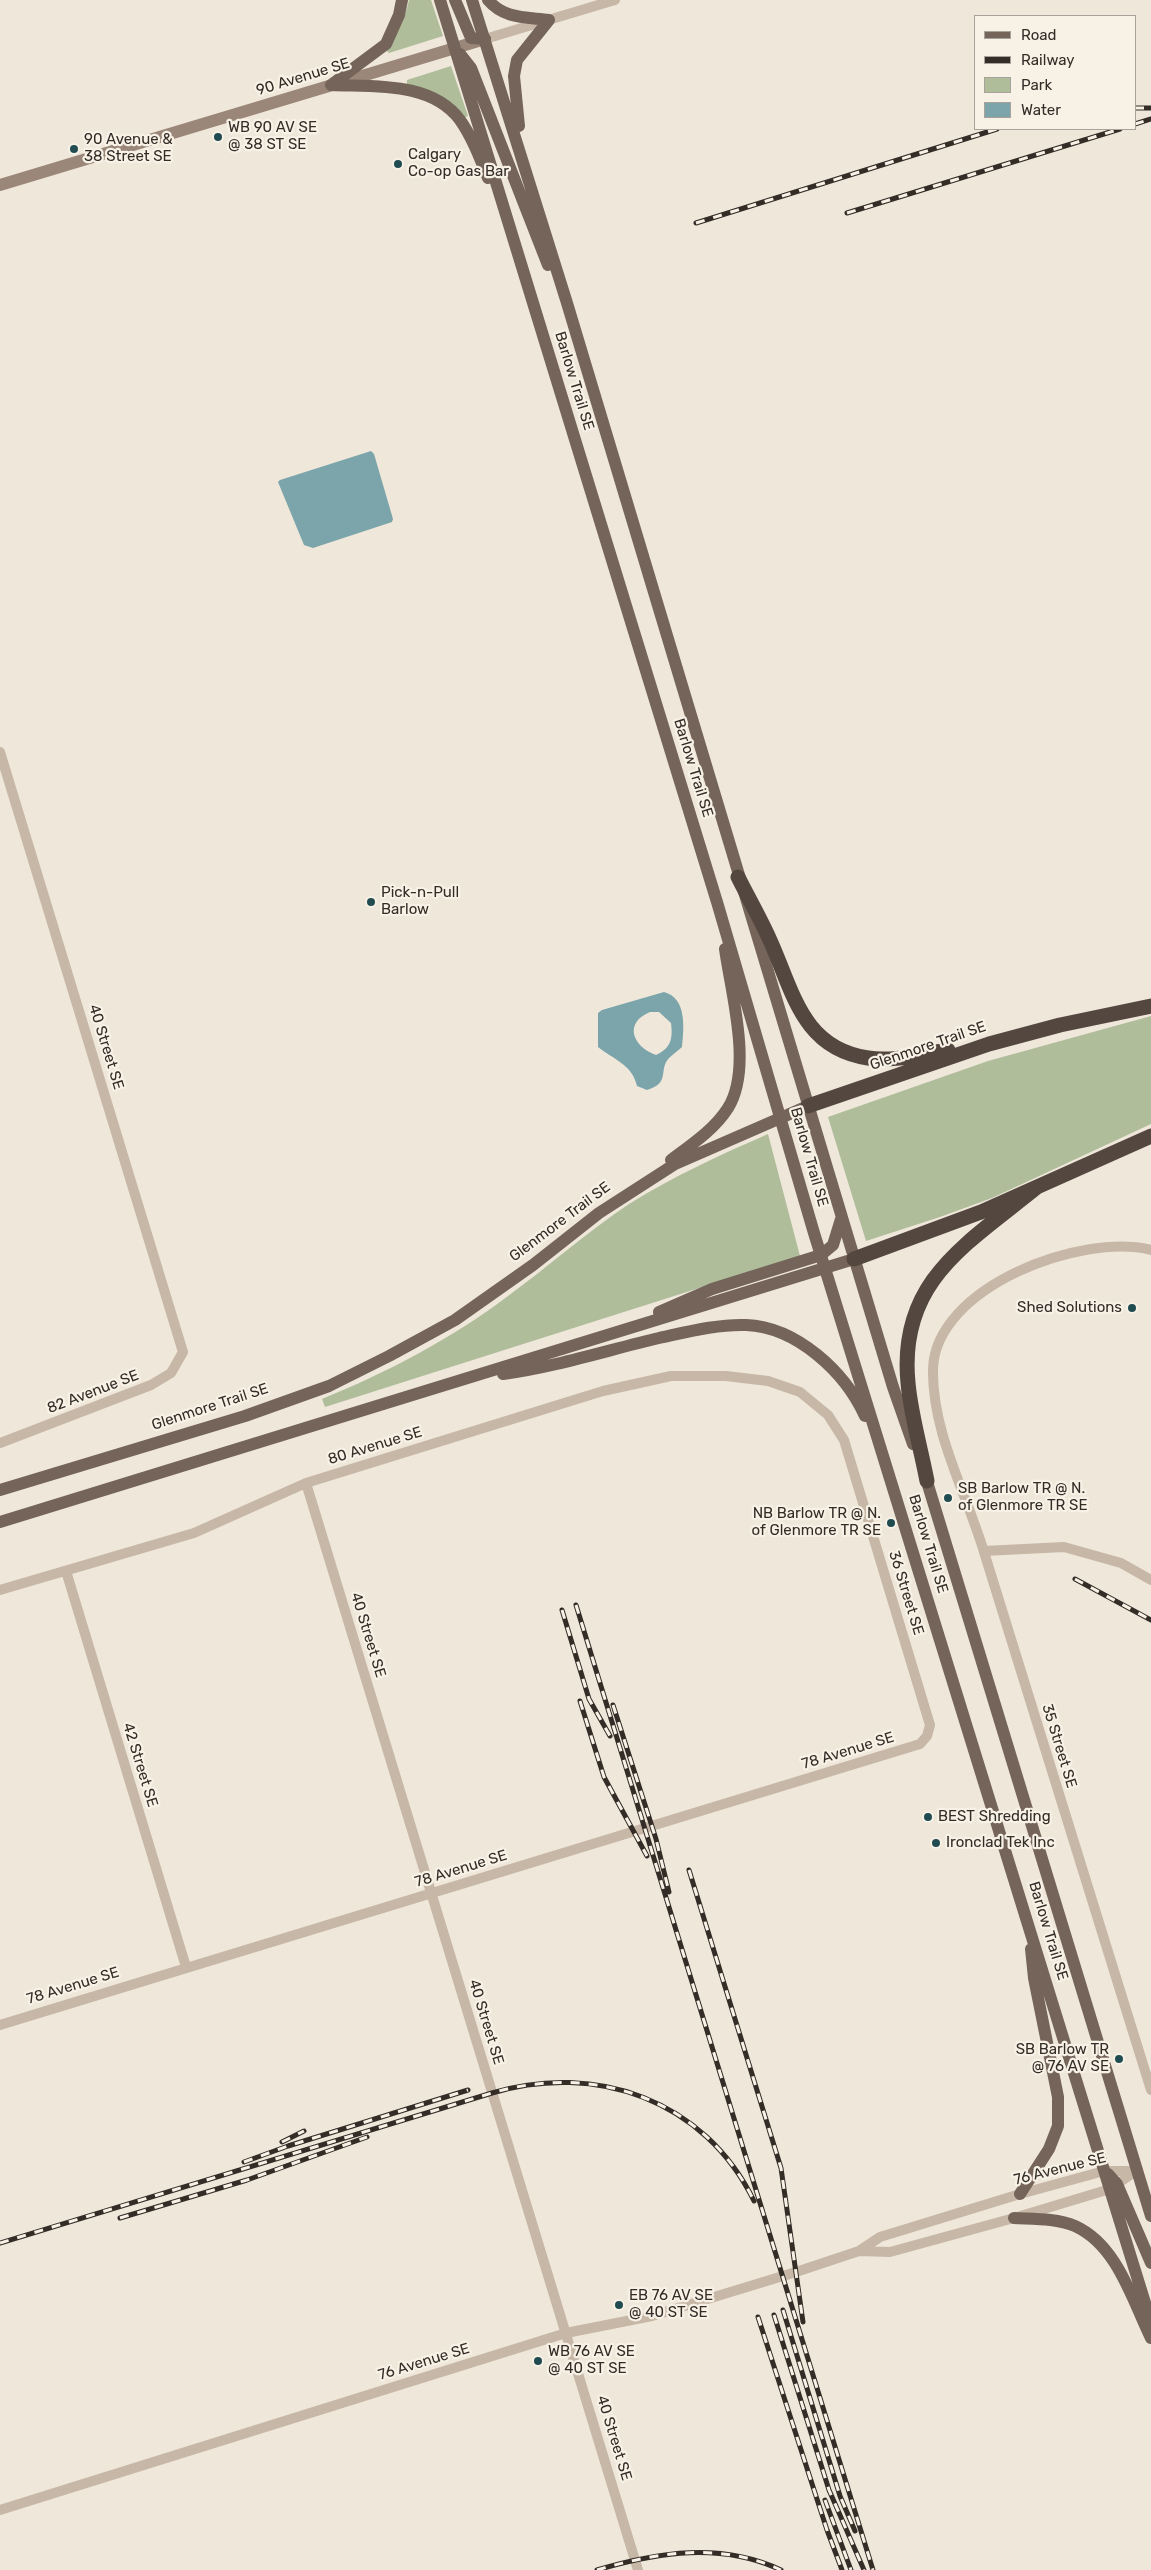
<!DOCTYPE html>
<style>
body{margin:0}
#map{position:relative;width:1151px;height:2570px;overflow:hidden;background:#efe7da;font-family:Rubik,sans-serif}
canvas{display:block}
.legend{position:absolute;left:974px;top:15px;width:162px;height:115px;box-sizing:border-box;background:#f7f1e6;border:1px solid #a9a29a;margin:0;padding:6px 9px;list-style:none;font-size:15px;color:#332c27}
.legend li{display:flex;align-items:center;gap:10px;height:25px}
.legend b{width:25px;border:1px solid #a9a29a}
</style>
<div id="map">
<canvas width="1151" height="2570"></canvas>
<ul class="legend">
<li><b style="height:6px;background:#746459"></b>Road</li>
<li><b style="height:6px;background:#332c27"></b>Railway</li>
<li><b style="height:14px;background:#afbd9b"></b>Park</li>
<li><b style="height:14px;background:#7ba5aa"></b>Water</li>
</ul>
</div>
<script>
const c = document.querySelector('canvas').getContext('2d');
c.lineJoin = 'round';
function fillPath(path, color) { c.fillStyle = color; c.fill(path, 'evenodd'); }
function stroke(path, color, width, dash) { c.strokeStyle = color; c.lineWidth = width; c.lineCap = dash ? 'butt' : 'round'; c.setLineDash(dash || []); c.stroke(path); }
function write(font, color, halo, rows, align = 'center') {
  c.font = font + ' Rubik,sans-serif'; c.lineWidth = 4.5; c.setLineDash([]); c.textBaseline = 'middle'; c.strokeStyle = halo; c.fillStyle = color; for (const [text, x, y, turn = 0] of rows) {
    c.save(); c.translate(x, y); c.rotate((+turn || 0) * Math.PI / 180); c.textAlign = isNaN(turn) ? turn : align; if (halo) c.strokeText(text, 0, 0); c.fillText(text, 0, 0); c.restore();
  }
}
fillPath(new Path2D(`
 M409,0H431L443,36L389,53L385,49C398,34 405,19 409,0Z
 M451,66L468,116L463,118L407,85V80Z
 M1151,1016V1124L992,1198L940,1217L866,1241L828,1117L988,1061Z
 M768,1134L800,1256L325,1407L322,1399C388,1372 451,1339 508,1296C549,1266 587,1232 629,1204C674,1176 720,1155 768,1134Z`), '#afbd9b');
fillPath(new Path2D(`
 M371,451L374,454L393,519L392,522L313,548L304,545L278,482L280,480Z
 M664,992C687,998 684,1028 682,1047C678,1051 673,1054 669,1058C658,1070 671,1083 647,1090L637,1086C632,1064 614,1060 598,1047V1013L602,1010ZM650,1012H659L671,1023C673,1039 671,1048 656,1055C633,1047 623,1023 650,1012Z`), '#7ba5aa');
stroke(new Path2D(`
 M485,39L615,0
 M0,752L183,1352L171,1373L151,1385L0,1443
 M1151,1250C1082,1232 935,1287 933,1369C932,1433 966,1492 984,1552C1039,1732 1095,1911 1151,2090
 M306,1483L638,2570
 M984,1551L1064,1547L1121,1563L1151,1580
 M66,1571L186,1967
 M0,1590L194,1533L306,1483L603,1391L671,1376H726L768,1381L800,1392L828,1415L844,1440L930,1725L927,1736L920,1744L0,2025
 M859,2251L890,2252L1014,2218L1110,2189L1136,2171
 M0,2510L566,2333L652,2316L796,2272L859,2251L880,2237L1020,2194L1104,2171H1137`), '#c6b7a7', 10);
stroke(new Path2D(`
 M0,185L485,39`), '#9a8779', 12);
stroke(new Path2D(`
 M440,0L717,902L814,1233L1151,2322
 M455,0L471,38L485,39
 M472,0L567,303L893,1387L913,1444
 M488,0C504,19 525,17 549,20
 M460,54L471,68L548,265
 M331,85C373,87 431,81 460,120C472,137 480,158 488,178
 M331,85L386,44L399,15L402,0
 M519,126L514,76L517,60L549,20
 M671,1160C691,1145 714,1130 728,1108C753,1068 731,993 725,949
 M659,1312L712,1289L821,1255L833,1245L841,1219
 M503,1374C555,1367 608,1350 659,1338C687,1332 717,1324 746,1325C797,1327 845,1372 865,1416
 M924,1472L1151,2216
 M0,1490L245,1416L329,1386L389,1356L455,1320L533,1265L599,1213L675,1164L808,1106
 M0,1522L854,1259
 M1108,2174L1117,2184L1151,2263
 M1020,2194L1049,2149L1058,2126V2097L1034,1978L1031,1949
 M1014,2218C1033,2219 1056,2218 1075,2226C1117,2245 1132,2299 1151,2338`), '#746459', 12);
stroke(new Path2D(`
 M738,877C748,897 760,918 769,938C793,990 801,1048 868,1058C893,1062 923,1054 948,1050
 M808,1106L989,1044L1060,1025L1151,1006
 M854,1259L981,1212L1151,1136
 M927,1481C921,1449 911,1416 908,1383C898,1281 967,1244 1037,1187`), '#54473f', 15);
const rail = new Path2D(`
 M1135,108H1151
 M1135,124L1151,119
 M847,213L1120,129
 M696,223L997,129
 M1075,1579L1151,1620
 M576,1605L873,2570
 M562,1610L589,1699L610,1736
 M580,1701L604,1777L647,1856
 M613,1705L656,1839L669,1892
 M689,1870L781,2168L803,2322
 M282,2142L304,2131
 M244,2162L288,2146L468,2090
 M120,2218L247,2180L367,2137
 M0,2243L492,2093C596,2062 705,2100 754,2201
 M783,2310L840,2496L855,2531
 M774,2315L829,2490L864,2570
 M758,2317L827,2530L842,2570
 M825,2500L851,2570
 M597,2570C658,2552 721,2542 781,2570`);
stroke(rail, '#332c27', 5);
stroke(rail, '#f7f1e6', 3, [9]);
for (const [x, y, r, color] of [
 [218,137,5,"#204b51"],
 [74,149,5,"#204b51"],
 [398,164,5,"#204b51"],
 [371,902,5,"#204b51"],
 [1132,1308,5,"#204b51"],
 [948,1498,5,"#204b51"],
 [891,1523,5,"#204b51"],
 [928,1817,5,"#204b51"],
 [936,1843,5,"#204b51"],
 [1119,2059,5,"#204b51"],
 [619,2305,5,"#204b51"],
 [538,2361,5,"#204b51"]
]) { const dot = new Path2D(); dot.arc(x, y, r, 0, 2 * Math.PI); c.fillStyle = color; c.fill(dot); stroke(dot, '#f7f1e6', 2); }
write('15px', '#332c27', '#f7f1e6', [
 ["90 Avenue SE",303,77,-17],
 ["Barlow Trail SE",574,381,73],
 ["Barlow Trail SE",693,768,73],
 ["Glenmore Trail SE",928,1046,-19],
 ["40 Street SE",106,1047,73],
 ["Barlow Trail SE",809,1157,74],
 ["Glenmore Trail SE",560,1222,-37],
 ["82 Avenue SE",93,1392,-21],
 ["Glenmore Trail SE",210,1407,-18],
 ["80 Avenue SE",375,1446,-17],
 ["Barlow Trail SE",928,1544,73],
 ["36 Street SE",906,1593,73],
 ["40 Street SE",368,1635,73],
 ["35 Street SE",1059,1746,73],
 ["78 Avenue SE",848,1751,-17],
 ["42 Street SE",140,1765,73],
 ["78 Avenue SE",461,1869,-17],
 ["Barlow Trail SE",1048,1931,73],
 ["78 Avenue SE",73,1986,-17],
 ["40 Street SE",486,2022,73],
 ["76 Avenue SE",1060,2169,-14],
 ["76 Avenue SE",424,2362,-17],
 ["40 Street SE",614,2438,73]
]);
write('15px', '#332c27', '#f7f1e6', [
 ["WB 90 AV SE",228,128],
 ["@ 38 ST SE",228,145],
 ["90 Avenue &",84,140],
 ["38 Street SE",84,157],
 ["Calgary",408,155],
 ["Co-op Gas Bar",408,172],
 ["Pick-n-Pull",381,893],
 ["Barlow",381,910],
 ["Shed Solutions",1122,1308,"right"],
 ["SB Barlow TR @ N.",958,1489],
 ["of Glenmore TR SE",958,1506],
 ["NB Barlow TR @ N.",881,1514,"right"],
 ["of Glenmore TR SE",881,1531,"right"],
 ["BEST Shredding",938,1817],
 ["Ironclad Tek Inc",946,1843],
 ["SB Barlow TR",1109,2050,"right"],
 ["@ 76 AV SE",1109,2067,"right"],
 ["EB 76 AV SE",629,2296],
 ["@ 40 ST SE",629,2313],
 ["WB 76 AV SE",548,2352],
 ["@ 40 ST SE",548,2369]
], 'left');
</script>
